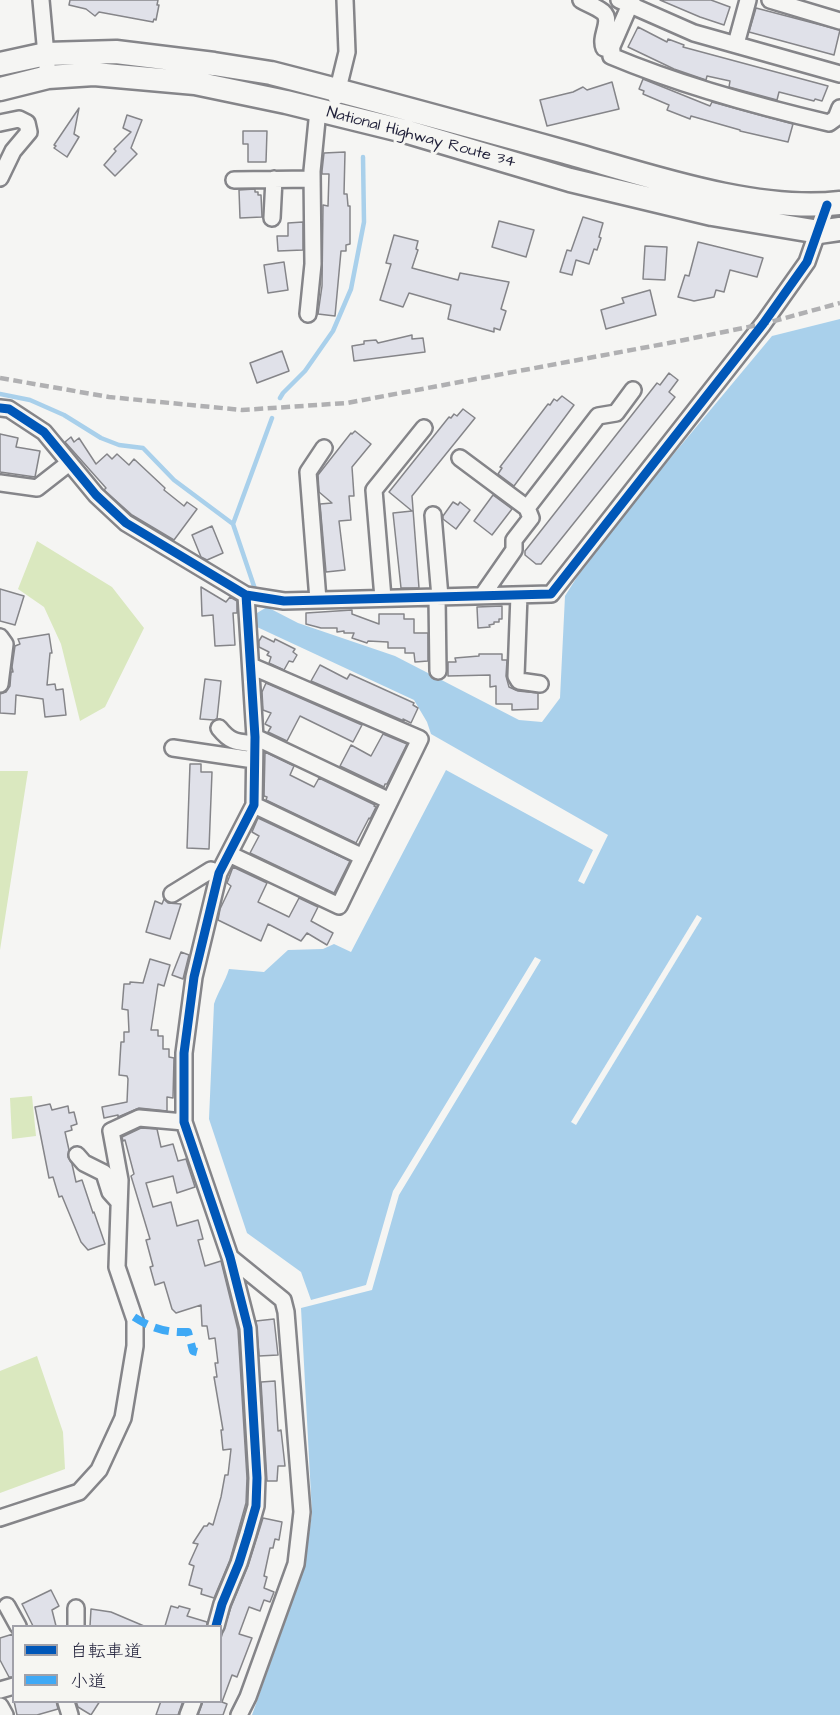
<!DOCTYPE html>
<meta charset="utf-8">
<style>
body{margin:0}
#map{position:relative;width:840px;height:1715px;overflow:hidden;background:#f5f5f3;font-family:"Architects Daughter","Klee One",sans-serif}
canvas{display:block}
.legend{position:absolute;left:12px;top:1625px;width:210px;height:78px;box-sizing:border-box;background:#f6f6f2;border:2px solid #a1a1a9;margin:0;padding:8px 10px;list-style:none;font-size:18px;color:#22223b}
.legend li{display:flex;align-items:center;gap:12px;height:30px}
.legend b{width:30px;border:2px solid #a1a1a9}
</style>
<div id="map">
<canvas width="840" height="1715"></canvas>
<ul class="legend">
<li><b style="height:8px;background:#0057b8"></b>自転車道</li>
<li><b style="height:8px;background:#3fa9f5"></b>小道</li>
</ul>
</div>
<script>
const c = document.querySelector('canvas').getContext('2d');
c.lineJoin = 'round';
function fillPath(path, color) { c.fillStyle = color; c.fill(path, 'evenodd'); }
function stroke(path, color, width, dash) { c.strokeStyle = color; c.lineWidth = width; c.lineCap = dash ? 'butt' : 'round'; c.setLineDash(dash || []); c.stroke(path); }
function write(font, color, halo, rows, align = 'center') {
  c.font = font + ' "Architects Daughter",sans-serif'; c.lineWidth = 6; c.setLineDash([]); c.textBaseline = 'middle'; c.strokeStyle = halo; c.fillStyle = color; for (const [text, x, y, turn = 0] of rows) {
    c.save(); c.translate(x, y); c.rotate((+turn || 0) * Math.PI / 180); c.textAlign = isNaN(turn) ? turn : align; if (halo) c.strokeText(text, 0, 0); c.fillText(text, 0, 0); c.restore();
  }
}
fillPath(new Path2D(`
 M37,541L112,587L144,628L105,707L80,721L61,644L44,607L18,589Z
 M0,771H28L0,950Z
 M32,1096L36,1136L12,1139L10,1098Z
 M37,1356L63,1432L65,1469L0,1493V1371Z`), '#dae8bf');
fillPath(new Path2D(`
 M840,319V1715H252L303,1572L312,1514L301,1308L372,1290L399,1195L541,960L535,957L393,1191L366,1285L311,1300L301,1272L247,1233L209,1119L214,1004C218,992 225,982 229,969L264,972L288,950L323,949L334,944L351,952L446,770L593,850L578,881L584,884L608,835L431,734L427,722L414,700L257,627V613L267,607L298,623L395,656L519,720L542,722L560,698L565,596L577,577L642,492L772,336Z`), '#a9d0eb');
fillPath(new Path2D(`
 M697,915L702,918L576,1125L571,1122Z`), '#f5f5f3');
stroke(new Path2D(`
 M0,394L30,400L64,415L101,438L119,445L143,448L174,480L233,524L256,592
 M280,398L283,393L305,371L333,331L351,289L364,222L363,157
 M233,524L272,418`), '#a9d0eb', 4.5);
const building = new Path2D(`
 M70,0H158L157,5H159L156,20L154,19L153,22L99,12L95,16L86,9L69,5Z
 M660,0H711L730,7L724,25L700,17Z
 M756,8L840,30L834,55L749,32Z
 M638,27L667,42L668,39L684,45L683,47L828,86L822,101L815,99L814,101L779,92L777,100L729,87L730,81L707,76L706,80L674,69L628,47Z
 M643,79L710,106L712,102L793,124L788,142L740,131V130L691,116L690,119L667,110L669,105L643,94L644,91L639,89Z
 M612,82L619,109L547,126L540,100L573,92L583,87L587,90Z
 M79,108L74,134L79,137L67,157L54,148L56,146L54,145Z
 M127,115L142,120L131,148L137,154L115,176L104,165L116,151L114,149L131,132L123,128Z
 M243,131H267L266,162H248V144H243Z
 M345,152L344,194H347L348,206H350V244L346,245V251H341L335,316L318,314L322,286L323,205L328,206L329,174H322V171L324,153Z
 M255,189V192H258V195H261L262,217L240,218L239,190Z
 M583,217L603,223L599,237L601,238L597,250L594,249L589,264L576,260L572,275L560,272L567,250L571,251Z
 M499,221L534,230L526,257L492,247Z
 M303,222V250L278,251L277,236H288V223Z
 M394,235L418,241L416,249L418,250L412,268L458,280L460,273L509,282L501,309L506,311L500,330L494,328V332L448,319L451,305L409,293L403,307L380,300L391,264L386,263Z
 M698,242L763,258L757,277L730,270L724,292L716,290L714,297L694,301L678,297L685,275L689,276Z
 M645,246L667,247L665,280L643,279Z
 M284,262L288,290L268,293L264,265Z
 M650,290L656,315L606,329L601,310L624,303L622,298Z
 M412,335V339L423,338L425,352L354,361L352,346L364,344V341L376,340L378,343Z
 M282,351L289,371L257,383L250,363Z
 M669,373L678,380L669,392L675,397L541,564H536L525,555V551L657,383L660,385Z
 M562,396L574,405L514,486L498,474L502,468L500,467L548,404L550,405L554,399L557,401Z
 M463,409L475,418L412,496L419,588H401L393,513L412,511L389,492L449,417L451,418L454,414L457,416Z
 M355,431L371,444L352,467L354,496H349L351,520L339,521L345,570L326,572L320,504L332,503L319,492L318,475L351,433L352,434Z
 M0,434L18,438L16,447L40,451L35,477L0,472Z
 M71,437L74,442L79,438L96,464L107,454L112,459L117,454L129,465L134,459L165,488L164,490L184,506L187,502L197,509L174,540L132,515L104,490L106,488L65,442Z
 M493,495L512,509L492,535L474,521Z
 M453,502L458,505L460,502L470,510L456,529L443,519V516Z
 M212,526L223,553L207,560L201,557L192,535Z
 M201,587L226,602L230,597L237,601V613H233L235,645L215,646L213,615L202,616Z
 M0,589L24,596L15,625L0,621Z
 M502,606V619H499V622H494V624L489,625L490,627L478,628L477,607Z
 M352,610V614L379,624V614H404V619H414V633H428V661L415,662L414,653H405V648H388V642L368,641L367,643L352,638L354,633H344V631L337,632V628H321L306,624V613Z
 M49,634L52,653H50L47,685L55,684L56,690L63,689L66,715L45,717L43,699L16,695L15,714L0,713V694L6,692L10,686L11,672H13L12,667L15,646L20,644L18,639Z
 M262,636L274,642L275,639L295,649L293,652L297,655L293,662L289,661L284,670L269,663L271,657L267,655L269,652L259,647V641Z
 M479,654H502V660H507L506,676L509,687L518,691L538,693V709L512,710V704H496V686L490,687V675L448,676V662H456L455,658L479,656Z
 M320,665L347,679L350,674L414,703L413,705L418,708L411,723L403,719L404,721L311,681Z
 M205,679L221,681L217,719L214,720L200,719Z
 M266,683L362,725L353,742L300,716L287,741L268,732L271,727L265,724L271,713L263,710L262,692Z
 M383,734L407,744L387,784H385L384,787L340,766L351,745L371,756Z
 M265,752L294,766L290,775L314,787L319,778L375,805L374,806L376,807L370,819L369,818L356,843L266,800L267,797L264,796Z
 M190,764H201V772H212L209,849L187,848Z
 M258,818L350,861L334,893L250,853L259,836L252,832Z
 M233,867L267,883L258,902L289,917L299,898L318,907L311,921L333,933L327,945L307,933L301,941L268,924L261,941L218,920L220,909L231,886L227,883Z
 M164,899L168,903L181,904L170,939L146,932L155,901L162,904Z
 M181,952L189,955L183,979L172,975Z
 M150,959L170,965L164,986L158,984L151,1030H158V1036H163V1049H169V1057L174,1058L173,1098L167,1097V1111L139,1108L118,1117V1115L104,1118L102,1107L127,1102L128,1079L127,1076L119,1075L121,1042H124V1032H129L128,1010L122,1009L124,984H130V982L143,983Z
 M50,1104L52,1110L68,1106L69,1113L74,1112L77,1124L71,1126L72,1130L65,1132L69,1150L68,1157L72,1164L76,1182L82,1180L93,1213L94,1212L105,1244L88,1250L81,1242L62,1196L59,1197L53,1177L49,1178L35,1107Z
 M141,1128L157,1129L161,1147L173,1144L178,1161L186,1159L195,1187L177,1193L173,1176L146,1183L153,1207L171,1202L177,1226L198,1220L203,1239L198,1240L205,1266L221,1261L238,1330L247,1478L246,1503L230,1560L214,1598L201,1594L202,1589L189,1585L194,1566L189,1564L198,1544L193,1543L204,1526H207L209,1523L213,1525L221,1497L225,1475H228L231,1449L223,1450L221,1430H223L214,1377H217L215,1363H218L215,1338L209,1339L207,1326H202L201,1305L176,1313L172,1309L164,1282L155,1285L150,1267L153,1266L146,1240L150,1239L131,1176L134,1174L125,1140L123,1141L122,1137Z
 M274,1319L278,1355L259,1356L256,1321Z
 M275,1381L278,1431L281,1430L285,1466H278L277,1481H267L261,1382Z
 M263,1518L282,1522L279,1540L275,1539L273,1548H270L264,1576L267,1577L264,1588L274,1592L270,1602L264,1600L260,1611L249,1607L239,1634L252,1638L237,1677L232,1675L222,1702L227,1704L223,1715H198L203,1701H220V1641L231,1607L248,1566Z
 M51,1590L59,1606L52,1610L56,1626H33L22,1604Z
 M171,1606L178,1608L179,1606L190,1609L187,1616L207,1622V1626H165Z
 M91,1609L111,1612L144,1626H90Z
 M13,1634L14,1677H9L0,1660V1638Z
 M14,1701H56L58,1709L37,1715H17Z
 M76,1701H100L91,1715L78,1707Z
 M161,1701H183L178,1715H156Z`);
fillPath(building, '#e0e1e9');
stroke(building, '#858589', 1.5);
const minor = new Path2D(`
 M41,0L48,77
 M581,0C588,4 597,7 603,12C613,21 599,36 604,48L612,51
 M619,0L694,33L840,74
 M632,0L612,46L611,56C680,85 756,106 829,123L836,118L840,108
 M770,0L840,21
 M736,44L748,0
 M336,97L347,52L345,0
 M0,123L19,119L27,123L29,132L13,151L0,178
 M234,180L312,179
 M272,218L274,179
 M308,314L313,264L312,171L318,110
 M0,408L9,409L44,432L96,495L126,523L246,595L284,601L551,594L763,324L807,262L827,205
 M460,458L527,508
 M0,483L37,488L69,463
 M433,515L440,597
 M519,595L516,676L519,681L540,684
 M482,596L514,550V540L531,518L527,508L598,416L616,413L633,390
 M437,597L438,671
 M383,598L374,490L424,428
 M318,600L308,472L324,448
 M0,637L5,644L0,684
 M219,728C231,743 237,742 254,744
 M255,737L390,801
 M173,748L254,760
 M254,805L363,857
 M229,854L339,906L420,739L251,666
 M172,894L211,870L219,873
 M77,1155L84,1163L104,1173L110,1192L119,1202
 M230,1257L283,1300L286,1312L302,1512L296,1564L248,1697L239,1715
 M0,1518L79,1492L99,1470L123,1418L135,1346V1320L117,1267L120,1180L111,1131L139,1118L184,1122
 M7,1606L18,1626
 M76,1626V1608
 M216,1626L222,1604L239,1563L248,1534L256,1506L257,1478L248,1328L230,1257L184,1122V1053L194,977L219,873L254,805L255,737L246,595
 M0,1690L14,1686
 M66,1702L70,1715
 M0,1706L5,1715
 M188,1715L193,1702`);
const highway = new Path2D(`
 M0,64L46,54L116,52L214,64L271,73C369,98 467,125 565,152C647,175 755,213 840,203
 M0,89L48,77L94,74L195,83L286,102L408,132L570,180L712,214L819,232L840,229`);
stroke(minor, '#858589', 20);
stroke(highway, '#858589', 27);
stroke(minor, '#f5f5f3', 15);
stroke(highway, '#f5f5f3', 22);
stroke(new Path2D(`
 M0,378L109,397L242,410L347,403L669,343L763,324L840,303`), '#b0b0b2', 4.5, [9, 4.5]);
stroke(new Path2D(`
 M134,1317C151,1328 167,1333 188,1332L193,1351L197,1352`), '#3fa9f5', 8, [15, 8]);
stroke(new Path2D(`
 M0,408L9,409L44,432L96,495L126,523L246,595L284,601L551,594L763,324L807,262L827,205
 M216,1626L222,1604L239,1563L248,1534L256,1506L257,1478L248,1328L230,1257L184,1122V1053L194,977L219,873L254,805L255,737L246,595`), '#0057b8', 9);
write('16px', '#22223b', '#f6f6f2', [
 ["National Highway Route 34",421,138,15]
]);
</script>
